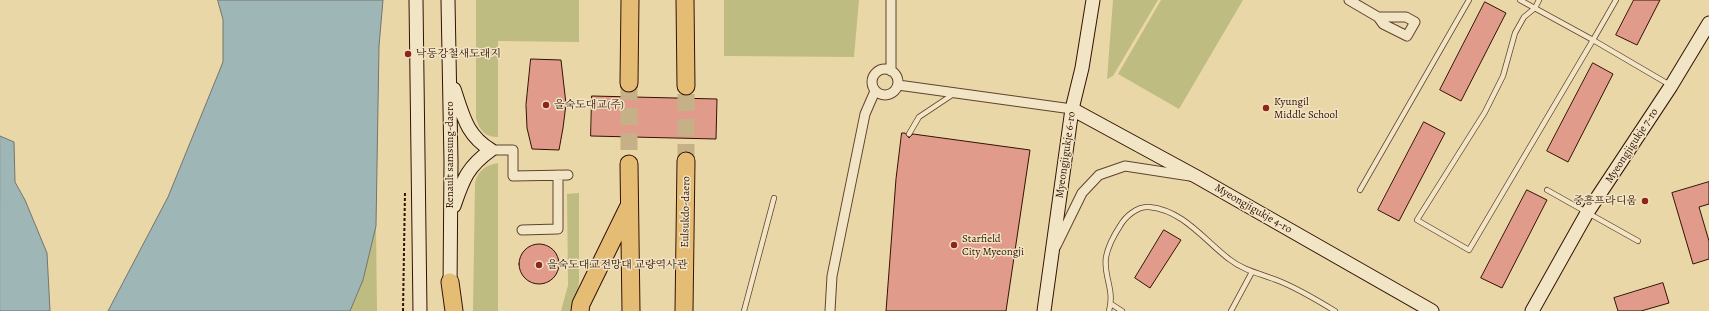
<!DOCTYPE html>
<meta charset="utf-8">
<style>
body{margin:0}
canvas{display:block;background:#ead7a8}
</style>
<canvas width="1709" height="311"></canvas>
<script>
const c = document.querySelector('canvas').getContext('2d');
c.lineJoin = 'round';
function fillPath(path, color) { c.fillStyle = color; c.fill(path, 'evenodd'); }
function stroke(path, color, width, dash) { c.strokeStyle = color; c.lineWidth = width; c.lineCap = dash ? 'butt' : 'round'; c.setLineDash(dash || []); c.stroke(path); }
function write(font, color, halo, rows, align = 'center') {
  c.font = font + ' Alegreya,"Noto Serif KR",serif'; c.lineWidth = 3; c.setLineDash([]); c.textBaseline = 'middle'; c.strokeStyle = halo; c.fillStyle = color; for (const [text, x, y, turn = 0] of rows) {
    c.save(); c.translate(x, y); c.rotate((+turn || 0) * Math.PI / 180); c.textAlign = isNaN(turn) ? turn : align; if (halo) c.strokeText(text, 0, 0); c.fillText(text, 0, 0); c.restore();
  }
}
fillPath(new Path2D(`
 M476,0H579V42L498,41V137C485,137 479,130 476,118Z
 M724,0H859L854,57L724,56Z
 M1113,0H1158L1113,76L1107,79Z
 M1161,0H1243L1179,109L1118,74Z
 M498,163V311H473L475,183C478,170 486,165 498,163Z
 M579,193V282L575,311H561L568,285L567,194Z
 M376,226L377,311H350L363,280Z`), '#bfbc82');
const water = new Path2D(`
 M218,0H383L379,46L376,226L363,280L350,311H108L168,197L223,62V20Z
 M0,136L14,142L15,182L25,200L47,253L50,311H0Z`);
fillPath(water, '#9eb6b5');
stroke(water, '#73746e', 1);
const building = new Path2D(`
 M1634,0H1660L1637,45L1616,35Z
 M1485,2L1506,13L1461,101L1440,90Z
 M531,59L561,60L566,104L563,128L559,150L532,149L527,128L526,105Z
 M1593,63L1613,74L1568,162L1547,151Z
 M592,96L717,99L716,139L591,136Z
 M1424,122L1445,133L1399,221L1378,210Z
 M902,133H905L909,138L913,134L1030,150L1006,311H886L896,179Z
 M1709,182V204L1699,207L1709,241V259L1693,264L1672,193Z
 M1527,190L1547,200L1502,288L1481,278Z
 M1164,230L1181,240L1150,288L1135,278Z
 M519 264a20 20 0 1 1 40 0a20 20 0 1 1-40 0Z
 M1663,283L1669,303L1641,311H1618L1614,298Z`);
fillPath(building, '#e19b8b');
stroke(building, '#331204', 1);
stroke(new Path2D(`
 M629,83V164
 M686,161V86`), '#c5b087', 17, [17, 8]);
const lane = new Path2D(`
 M1520,0L1593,40L1469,250L1417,220L1485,112L1503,76L1515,33L1524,17L1535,8L1539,0
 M1616,0L1593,40L1670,85
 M909,134L919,117L955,93
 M1360,190L1469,0
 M1547,190L1638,241
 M1111,304L1122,311
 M744,311L774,198
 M1109,311C1115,289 1103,276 1106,257C1108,247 1114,235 1120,226C1125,217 1137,206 1149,207C1183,210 1204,240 1229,259C1244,271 1262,274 1279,281C1299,289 1317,300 1335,311
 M1231,311L1252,272`);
const street = new Path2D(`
 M891,0V71
 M1349,0L1378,17H1406L1415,22L1407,36L1383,24L1378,17
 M872 82a13 13 0 1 1 26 0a13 13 0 1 1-26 0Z
 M898,85L1072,109
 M491,150H513V176L568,175
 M522,230L558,229V175
 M1056,246L1082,193L1099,175L1125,166L1190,176
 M830,311L832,276L865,114L875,91`);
const secondary = new Path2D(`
 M416,0L420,311
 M448,0L451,162L450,291
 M454,89C463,115 466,135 491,150C467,167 463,180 454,206
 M1072,109L1197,177L1432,311
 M1044,311L1072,109L1082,68L1093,0
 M1532,311L1587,213L1671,86L1709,23`);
const highway = new Path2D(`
 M685,0L686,86
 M629,83L630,0
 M629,164L631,311
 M450,282L454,311
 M580,311L581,304L628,208
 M684,311L686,161`);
stroke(lane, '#61432d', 6);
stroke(street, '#61432d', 11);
stroke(secondary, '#331204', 15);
stroke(highway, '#331204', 19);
stroke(new Path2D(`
 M403,311L405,191`), '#331204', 2, [3, 2]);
stroke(lane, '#f1e5c6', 4.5);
stroke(street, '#f1e5c6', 9);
stroke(secondary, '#f1e5c6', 13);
stroke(highway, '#e5bc74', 17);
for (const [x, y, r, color] of [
 [408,54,4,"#8f2418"],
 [546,105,4,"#8f2418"],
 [1266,108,4,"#8f2418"],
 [1645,201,4,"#8f2418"],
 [954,245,4,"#8f2418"],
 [539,265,4,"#8f2418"]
]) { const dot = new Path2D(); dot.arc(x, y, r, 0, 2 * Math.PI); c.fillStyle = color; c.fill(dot); stroke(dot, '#f1e5c6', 1.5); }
write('11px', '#331204', '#f1e5c6', [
 ["낙동강철새도래지",416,54],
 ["Kyungil",1274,102],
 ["Middle School",1274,115],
 ["을숙도대교(주)",554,105],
 ["중흥프라디움",1637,201,"right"],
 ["Starfield",962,239],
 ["City Myeongji",962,252],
 ["을숙도대교전망대 교량역사관",547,265]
], 'left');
write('11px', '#331204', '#f1e5c6', [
 ["Myeongjigukje 7-ro",1632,146,-57],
 ["Renault samsung-daero",450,155,-90],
 ["Myeongjigukje 6-ro",1066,155,-82],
 ["Myeongjigukje 4-ro",1253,209,30],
 ["Eulsukdo-daero",686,212,-89]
]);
</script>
